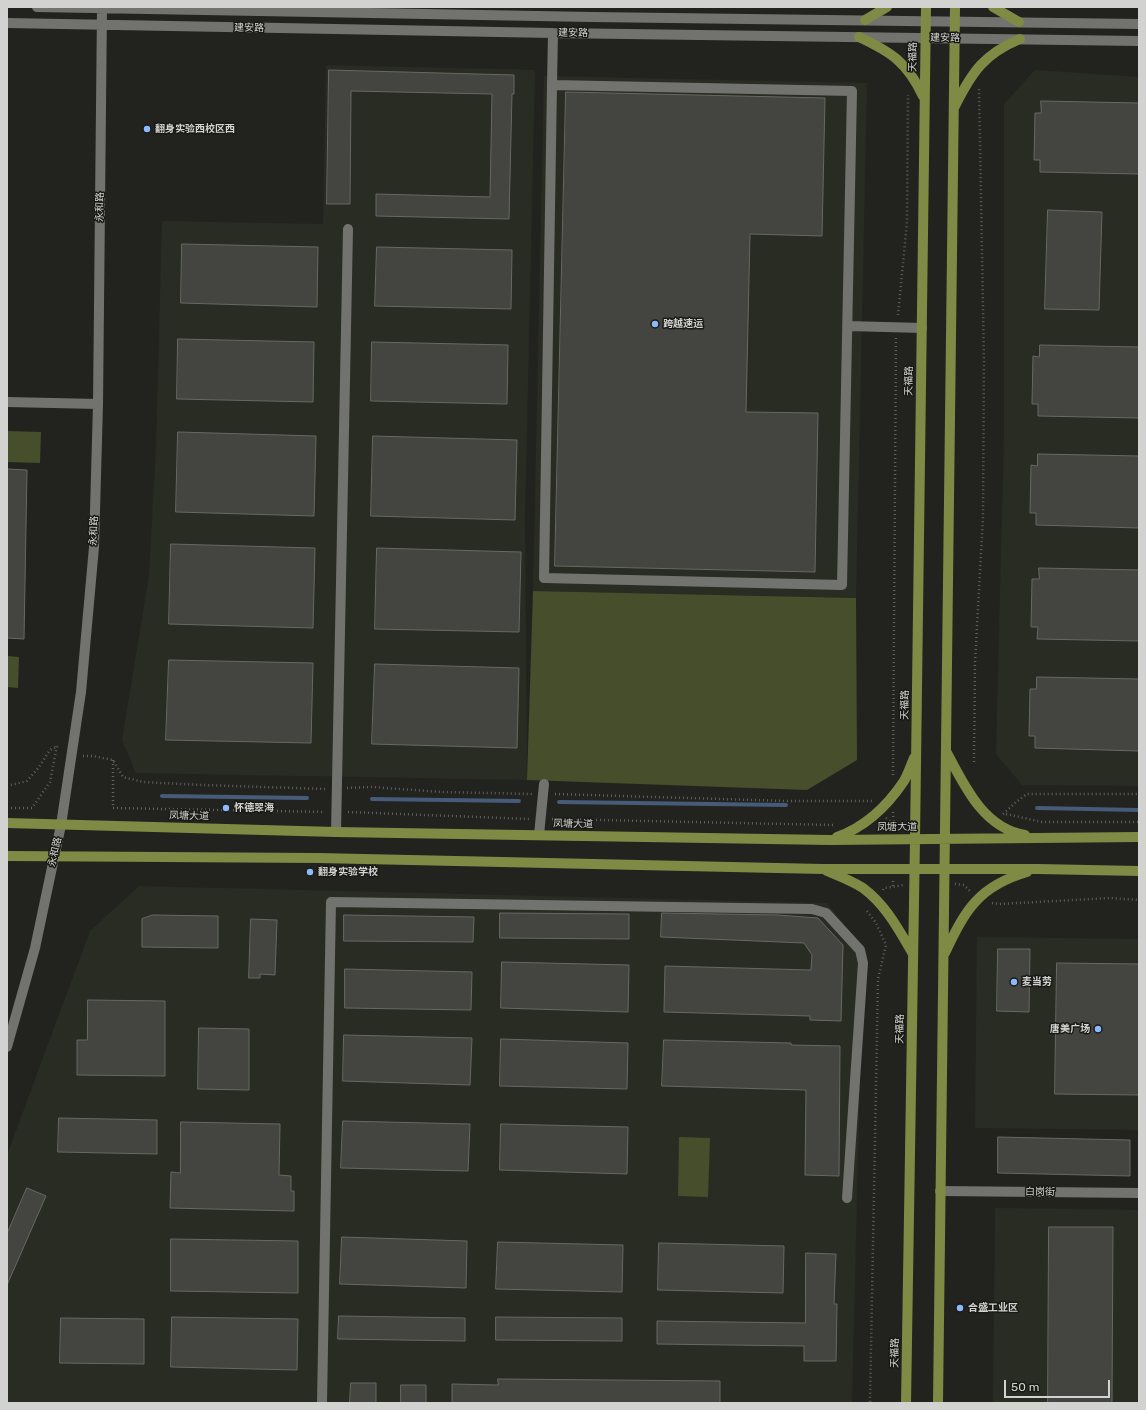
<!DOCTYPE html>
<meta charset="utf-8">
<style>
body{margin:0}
#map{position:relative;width:1146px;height:1410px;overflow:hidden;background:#22231f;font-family:Rubik,sans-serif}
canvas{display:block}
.frame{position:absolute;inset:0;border:8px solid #d2d3d0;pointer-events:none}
.scale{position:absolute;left:1004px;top:1380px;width:106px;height:18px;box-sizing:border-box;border:2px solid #d2d3d0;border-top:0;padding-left:5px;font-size:12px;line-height:14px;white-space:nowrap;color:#d2d3d0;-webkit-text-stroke:3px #191a16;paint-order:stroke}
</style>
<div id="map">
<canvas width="1146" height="1410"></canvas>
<div class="frame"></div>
<div class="scale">50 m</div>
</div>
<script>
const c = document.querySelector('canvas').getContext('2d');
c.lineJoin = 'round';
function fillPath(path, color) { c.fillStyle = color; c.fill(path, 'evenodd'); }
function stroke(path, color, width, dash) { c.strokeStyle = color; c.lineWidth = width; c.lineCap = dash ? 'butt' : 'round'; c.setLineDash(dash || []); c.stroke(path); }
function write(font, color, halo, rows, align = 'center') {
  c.font = font + ' Rubik,"Noto Sans SC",sans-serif'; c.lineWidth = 3; c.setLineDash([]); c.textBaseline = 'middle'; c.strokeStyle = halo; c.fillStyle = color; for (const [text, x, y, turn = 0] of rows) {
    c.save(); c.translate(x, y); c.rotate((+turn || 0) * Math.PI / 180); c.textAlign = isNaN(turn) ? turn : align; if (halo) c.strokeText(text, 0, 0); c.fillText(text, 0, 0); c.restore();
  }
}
fillPath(new Path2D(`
 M326,65L535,70L525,517L527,780L136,773L122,740L149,575L156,447L162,221L323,224Z
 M1035,70L1139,77V786L1022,785L996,754L1004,435V104Z
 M544,76L867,83L856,598L533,591Z
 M139,886L827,903L863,948L852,1403H7V1155L90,931Z
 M977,937L1139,939V1130L975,1128Z
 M995,1208L1139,1210V1403H993Z`), '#292c23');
fillPath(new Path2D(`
 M7,431L41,432L40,463L7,462Z
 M533,591L856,598L857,760L807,790L527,780Z
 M7,656L19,657L18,688L7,687Z
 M679,1137L710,1138L708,1197L678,1196Z`), '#474e2c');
stroke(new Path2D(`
 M162,796L307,798
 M372,799L519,801
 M559,802L786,805
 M1037,808L1139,810`), '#465a79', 4);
const building = new Path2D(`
 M329,70L514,75V94H512L509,219L376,216V194L490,197L492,94L351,91L350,204H327Z
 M566,92L825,98L822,236L750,234L746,412L818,413L815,572L555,566Z
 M1041,101L1139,103V174L1040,172V160H1034L1035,113H1041Z
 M1048,210L1102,212L1099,310L1045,309Z
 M182,244L318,247L317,307L181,303Z
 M377,247L512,250L511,309L375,306Z
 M178,339L314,342L313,402L177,399Z
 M372,342L508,345L507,404L371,401Z
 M1040,345L1139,347V418L1038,416V404H1032L1033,356L1039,357Z
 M178,432L316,436L314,516L176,512Z
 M373,436L517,440L515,520L371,516Z
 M1038,454L1139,456V528L1036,525V513H1030L1031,465L1037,466Z
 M7,469L27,470L24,639L7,638Z
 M171,544L315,548L313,628L169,624Z
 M377,548L521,552L519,632L375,629Z
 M1039,568L1139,570V641L1037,639L1038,627H1031L1032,579H1039Z
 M169,660L313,663L311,743L166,740Z
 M375,664L519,668L517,748L372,744Z
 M1037,677L1139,679V751L1035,748V736H1029L1030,689H1036Z
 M500,913L629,914V939L500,938Z
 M662,913L778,915L818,918L843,945L841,1021L810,1020V1016L664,1012L665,966L811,970L812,955L804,943L661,937Z
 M153,915L218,916V948L142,947V919Z
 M344,915L474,917L473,942L344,941Z
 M251,919L277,920L275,975L260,974V978H249Z
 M998,949H1030L1029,1012L997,1011Z
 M502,962L629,965L628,1012L501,1008Z
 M1057,963L1139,964V1095L1055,1094Z
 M345,969L472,972L471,1010L345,1008Z
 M88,1000L165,1001V1076L77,1075V1040H87Z
 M199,1028L249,1029V1090L198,1089Z
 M344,1035L472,1038L470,1085L343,1081Z
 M501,1039L628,1043L627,1089L500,1086Z
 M664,1040L791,1043V1045L840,1046L839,1176L805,1175L806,1090L662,1086Z
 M59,1118L157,1120V1154L58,1152Z
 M343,1121L470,1124L468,1171L341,1168Z
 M181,1122L280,1124L279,1175L291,1176V1191H294V1211L170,1208L171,1172L180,1173Z
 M501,1124L628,1127L627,1174L500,1170Z
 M998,1137L1130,1140V1176L998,1173Z
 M27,1188L46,1196L7,1285V1234Z
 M1049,1227H1113L1112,1403H1048Z
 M342,1237L467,1241L466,1288L340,1284Z
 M171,1239L298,1241V1293L171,1291Z
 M498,1242L623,1245L622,1292L496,1289Z
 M659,1243L784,1246L783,1293L658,1290Z
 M806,1253L836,1254L834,1304H837L836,1361H804V1346L657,1344V1321L805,1323Z
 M339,1316L465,1318V1341L338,1339Z
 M172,1317L298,1319L297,1370L171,1367Z
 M496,1317L622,1318V1341L496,1340Z
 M61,1318L144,1319V1364L60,1363Z
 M498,1379L720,1381V1403H452V1384L498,1385Z
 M351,1383H376V1403H350Z
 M401,1385H426V1403H401Z`);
fillPath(building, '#444540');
stroke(building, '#676863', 1);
stroke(new Path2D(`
 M898,315L907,222L908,95
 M83,756H93L113,760L123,777L143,782L202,785L326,789
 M113,760V808L325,812
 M974,762L975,663L983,517L984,362L979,87
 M893,775L896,338
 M7,786L27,781L39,767L50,750L58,746
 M347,788L371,787L443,792L532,794
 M555,794L787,801H872
 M7,808H32L50,782L57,745
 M348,812L529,819
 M893,812L894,829
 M1003,814L1016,802L1027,794H1139
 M1006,814L1042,822H1139
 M886,818L894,824H903
 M552,819L833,825
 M955,884L964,885L971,892
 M893,886V880
 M883,890L884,888L904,885
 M992,903L999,904L1111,898L1139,900
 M867,911L876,923L886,945L878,979L870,1403`), '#60615d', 2.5, [1, 3]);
stroke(new Path2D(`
 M37,7L592,17L1139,24
 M7,23L553,33L1139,41
 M552,85L852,91L842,585L544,578L552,85L553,33
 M848,326L922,328
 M7,402L98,404
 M336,832L348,229
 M539,835L544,784
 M7,1047L35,948L61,825L81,692L94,547L98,404L102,7
 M940,1191L1139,1193
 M322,1403L331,902L812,909L826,913L860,950L863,963L847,1198`), '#72736e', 10);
stroke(new Path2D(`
 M993,7L1019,22
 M865,20L887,7
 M859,37C891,52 907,62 923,96
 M955,106C972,72 984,54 1020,39
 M946,751C964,785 983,828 1025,835
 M7,823L336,832L830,840L1139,837
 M837,837C865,827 888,805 904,781C908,774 911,765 914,758
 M7,856L318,858L823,869H1038L1139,871
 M827,871C839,876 852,881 863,888C886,905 899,930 913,954
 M945,953C965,910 979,886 1027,872
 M906,1403L915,839L926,7
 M938,1403L955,7`), '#7f8a45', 10);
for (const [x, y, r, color] of [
 [147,129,4,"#8cb9fc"],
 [655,324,4,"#8cb9fc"],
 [226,808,4,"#8cb9fc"],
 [310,872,4,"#8cb9fc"],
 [1014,982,4,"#8cb9fc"],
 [1098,1029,4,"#8cb9fc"],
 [960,1308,4,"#8cb9fc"]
]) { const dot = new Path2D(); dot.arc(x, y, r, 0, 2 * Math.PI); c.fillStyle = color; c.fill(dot); stroke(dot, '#191a16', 1.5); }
write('10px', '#d2d3d0', '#191a16', [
 ["建安路",249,28,1],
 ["建安路",573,33,1],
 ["建安路",945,38,1],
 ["天福路",913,57,-89],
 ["永和路",100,207,-89],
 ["天福路",909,381,-89],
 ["永和路",94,531,-88],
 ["天福路",905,705,-89],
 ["凤塘大道",189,816,1],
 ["凤塘大道",573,824,1],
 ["凤塘大道",897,827],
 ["永和路",55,852,-77],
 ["天福路",900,1029,-89],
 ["白岗街",1040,1192,1],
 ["天福路",895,1353,-89]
]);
write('bold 10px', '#d2d3d0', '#191a16', [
 ["翻身实验西校区西",155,129],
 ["跨越速运",663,324],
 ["怀德翠海",234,808],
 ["翻身实验学校",318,872],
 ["麦当劳",1022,982],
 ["唐美广场",1090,1029,"right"],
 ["合盛工业区",968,1308]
], 'left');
</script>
